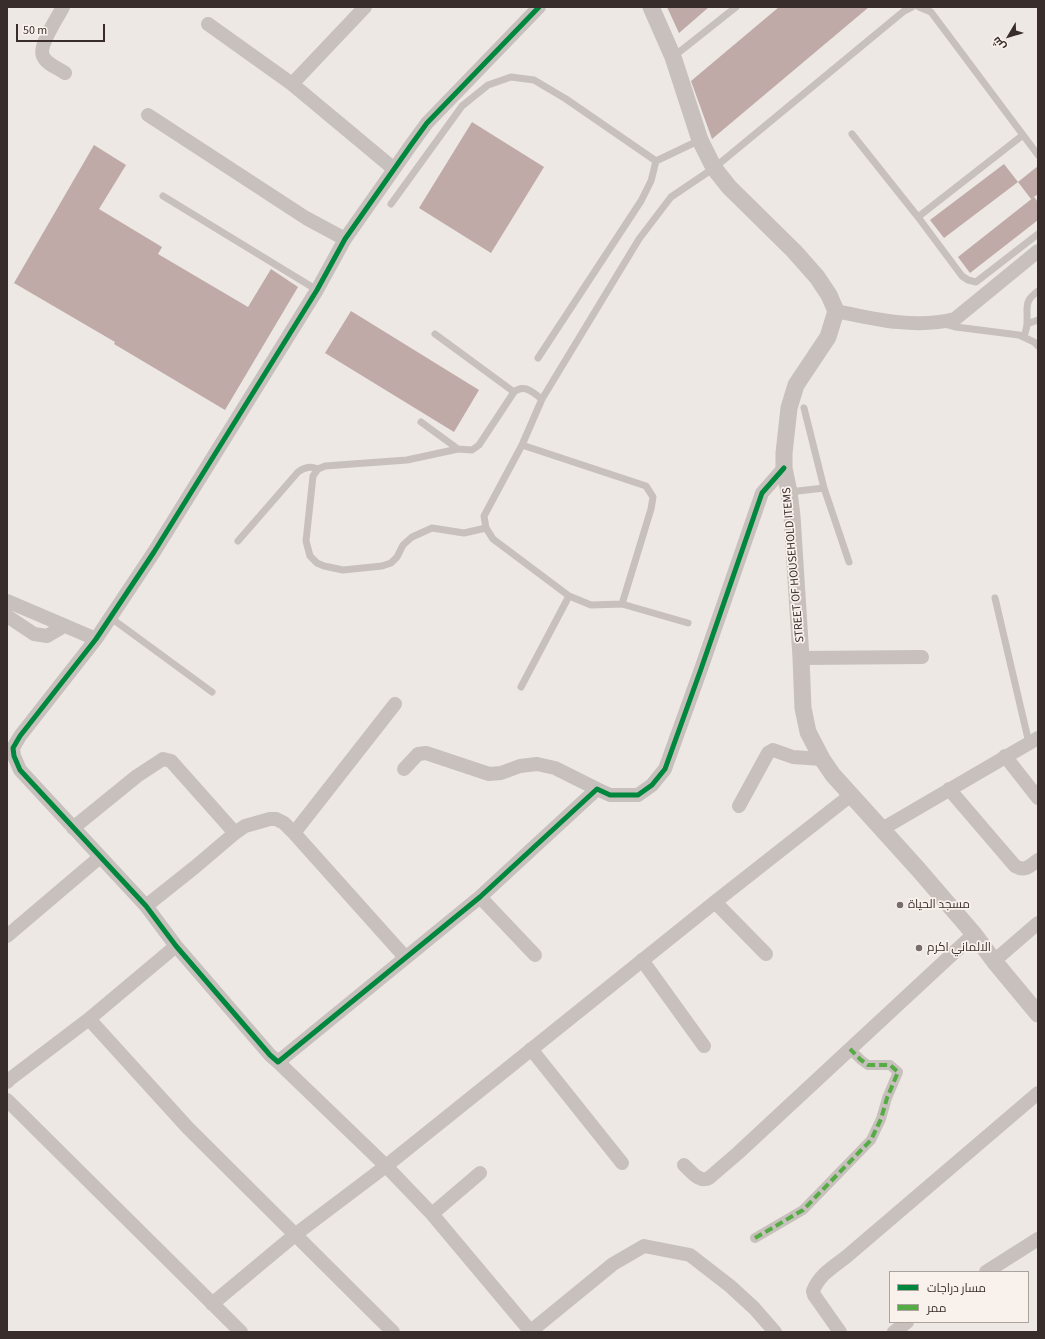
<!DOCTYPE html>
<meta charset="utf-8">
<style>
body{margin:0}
#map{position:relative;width:1045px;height:1339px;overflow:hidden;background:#ede8e4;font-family:"Source Sans 3",Cairo,sans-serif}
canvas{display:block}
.frame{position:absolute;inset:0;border:8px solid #382d2b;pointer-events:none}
.legend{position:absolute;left:889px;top:1271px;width:140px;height:52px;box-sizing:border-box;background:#f9f1ec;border:1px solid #aca39f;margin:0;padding:5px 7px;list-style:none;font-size:12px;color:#382d2b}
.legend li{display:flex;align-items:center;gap:8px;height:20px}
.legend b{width:20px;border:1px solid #aca39f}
.north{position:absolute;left:989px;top:16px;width:40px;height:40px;-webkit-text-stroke:3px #f9f1ec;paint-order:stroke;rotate:232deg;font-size:11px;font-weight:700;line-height:16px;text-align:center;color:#382d2b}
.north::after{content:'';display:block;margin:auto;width:14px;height:18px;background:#382d2b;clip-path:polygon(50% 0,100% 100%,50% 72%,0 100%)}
.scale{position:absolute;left:16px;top:24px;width:89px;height:18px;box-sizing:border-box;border:2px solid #382d2b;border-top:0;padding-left:5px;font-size:12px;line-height:14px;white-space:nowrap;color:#382d2b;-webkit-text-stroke:3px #f9f1ec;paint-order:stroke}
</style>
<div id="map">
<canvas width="1045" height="1339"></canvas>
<div class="frame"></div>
<ul class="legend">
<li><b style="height:5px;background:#00873e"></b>مسار دراجات</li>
<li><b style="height:5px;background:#55ab44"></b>ممر</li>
</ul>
<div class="north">ش</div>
<div class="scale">50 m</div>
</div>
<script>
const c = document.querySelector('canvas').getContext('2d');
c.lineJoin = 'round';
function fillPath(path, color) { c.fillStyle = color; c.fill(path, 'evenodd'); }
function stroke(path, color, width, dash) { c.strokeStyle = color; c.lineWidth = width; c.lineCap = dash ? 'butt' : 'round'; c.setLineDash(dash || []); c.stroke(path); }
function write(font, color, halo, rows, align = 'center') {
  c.font = font + ' "Source Sans 3",Cairo,sans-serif'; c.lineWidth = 3.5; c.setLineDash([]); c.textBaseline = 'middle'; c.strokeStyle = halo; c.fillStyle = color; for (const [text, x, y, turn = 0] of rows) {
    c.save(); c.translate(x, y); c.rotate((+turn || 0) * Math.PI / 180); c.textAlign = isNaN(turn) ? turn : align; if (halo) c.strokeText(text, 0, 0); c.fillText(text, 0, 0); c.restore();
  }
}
fillPath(new Path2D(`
 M667,7H709L679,33Z
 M779,7H869L712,139L691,81Z
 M472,122L544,167L491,253L419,208Z
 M94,145L126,165L99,209L162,247L158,254L248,307L271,269L298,287L225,410L114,344L115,342L14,283Z
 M1004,164L1018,182L944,238L930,220Z
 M1038,166V194L1031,199L1018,182Z
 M1034,197L1038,202V220L970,273L958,257Z
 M351,311L479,390L454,432L325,353Z`), '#bfaaa7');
stroke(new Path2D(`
 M919,7L931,12L1038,155
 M673,57L736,7
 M852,134L918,217L962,276L968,280L976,282L1038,234
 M163,196L317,290
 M391,204L462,106L488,85L511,77L534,80L566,99L656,161
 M918,217L1023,135
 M945,324L956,327L1019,335L1034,342L1038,346
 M1027,324L1038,320
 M435,334L514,392
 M1024,337C1025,332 1027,328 1027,324C1028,307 1023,302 1038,291
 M538,358L641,201L651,181L656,161L700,140
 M804,408L824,488L849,562
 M421,422L458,449L472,450L479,445L514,392C524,383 533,393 542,399
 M522,445L646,486L653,497L651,509L622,604
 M458,449L407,460L325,466L318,469L313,476L306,541L310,556L317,563L324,566L343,570L382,566L391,563L397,557L403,545L412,537L432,528L464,533L486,528
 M789,492L824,488
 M238,541L298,472C305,467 310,466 318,469
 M995,598L1029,743
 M111,618L212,692
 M688,623L622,604L591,605L569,596L493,539L486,528L484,516L522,445L542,399L639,239L671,197L714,168L904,11L912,7
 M521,687L569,596`), '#c7c0bc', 7);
stroke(new Path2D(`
 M755,1238L803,1210L871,1140L881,1119L887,1098L898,1072L890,1065H868L861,1060L850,1049`), '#c7c0bc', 10);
stroke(new Path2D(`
 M63,7C58,17 38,46 43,56C46,64 58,68 65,73
 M539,7L427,123L411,145L345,239L317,290L154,552L96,639L20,736L13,748L14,756L20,770L146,906L176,946L270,1055L278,1062L480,897L597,789L610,795H638L652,785L665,769L701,669L762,493L784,468
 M208,24L292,84L394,169
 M292,84L365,7
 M148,115L306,218L345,239
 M836,311C874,319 915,329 955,319L1038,251
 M7,601L96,639
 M7,616L34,634L47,636L64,626
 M801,658L922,657
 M1005,756L1038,798
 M404,769L418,754L426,753L489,774L501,773L520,766L537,764L555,768L597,789
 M949,789L1015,866C1025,872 1030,866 1038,860
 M739,806L768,753L773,750L793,757L822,759
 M73,828L137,776L163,759L171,761L235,833
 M882,829L1038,738
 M294,833L395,704
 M480,897L535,955
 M715,902L766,954
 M146,906L195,867L235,833L245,826L270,819H276L284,823L294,833L405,957
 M7,936L100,857
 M642,960L704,1046
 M994,961L1038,923
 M89,1019L188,1128L393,1332
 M531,1049L622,1163
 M278,1062L386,1166L432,1214L531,1332
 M7,1082L10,1079L89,1019L176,946
 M7,1100L241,1332
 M684,1165C691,1171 699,1183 709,1178L738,1153L974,934
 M432,1214L480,1173
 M986,1272L1038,1239
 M212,1304L296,1234L386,1166L715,902L851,795
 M531,1331L613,1264L644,1246L690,1255L730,1286L754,1308L775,1332
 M840,1332L814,1295L813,1291C819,1275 833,1267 846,1257L1038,1093
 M894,1332L907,1322`), '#c7c0bc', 14);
stroke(new Path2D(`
 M651,7L673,57L700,140L714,168L729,187L794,251L817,277L829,295L836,311L828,337L796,385L789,408L784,453V468L789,492L792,516L801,658L803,708L808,732L822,759L833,775L918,869L974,934L994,961L1038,1014`), '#c7c0bc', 17);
stroke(new Path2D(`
 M755,1238L803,1210L871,1140L881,1119L887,1098L898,1072L890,1065H868L861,1060L850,1049`), '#55ab44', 4, [8, 4]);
stroke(new Path2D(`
 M539,7L427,123L411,145L345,239L317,290L154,552L96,639L20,736L13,748L14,756L20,770L146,906L176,946L270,1055L278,1062L480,897L597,789L610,795H638L652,785L665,769L701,669L762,493L784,468`), '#00873e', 5);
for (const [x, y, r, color] of [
 [900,905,4,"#776e6c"],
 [919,948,4,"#776e6c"]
]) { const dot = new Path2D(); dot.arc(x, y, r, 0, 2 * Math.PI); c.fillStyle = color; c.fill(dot); stroke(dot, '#f9f1ec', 1.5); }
write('12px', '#382d2b', '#f9f1ec', [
 ["STREET OF HOUSEHOLD ITEMS",794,565,-95]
]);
write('12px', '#382d2b', '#f9f1ec', [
 ["مسجد الحياة",908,905],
 ["الالماني اكرم",927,948]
], 'left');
</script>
